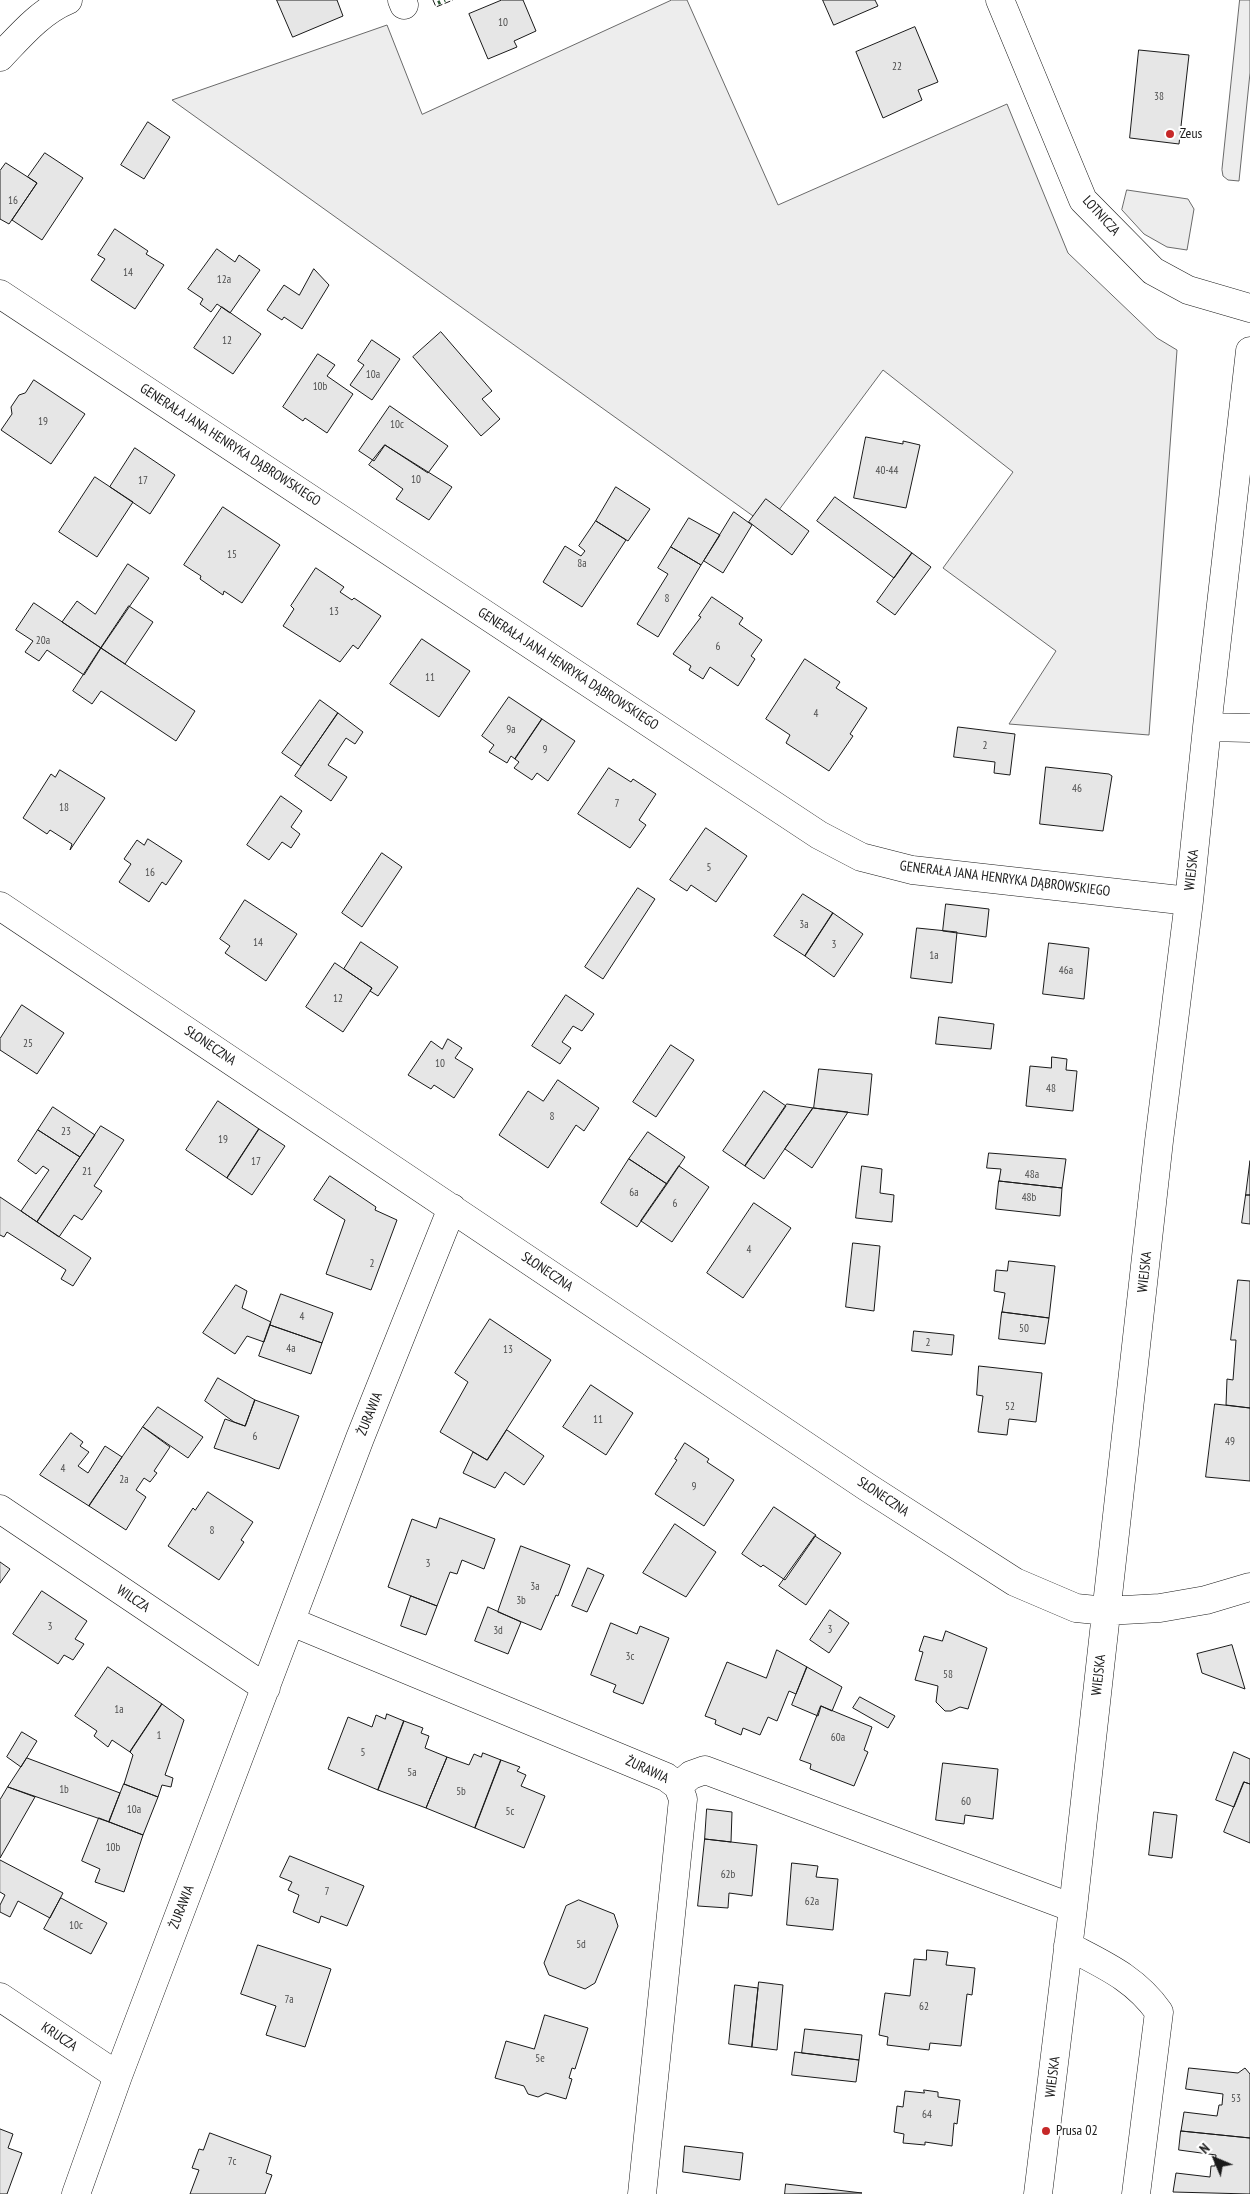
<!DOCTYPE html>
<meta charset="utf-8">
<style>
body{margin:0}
#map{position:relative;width:1250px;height:2194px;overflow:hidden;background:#fff;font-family:"PT Sans Narrow",sans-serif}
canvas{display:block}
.north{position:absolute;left:1190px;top:2134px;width:50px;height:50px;-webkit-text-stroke:4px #fff;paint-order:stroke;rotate:315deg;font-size:14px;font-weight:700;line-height:20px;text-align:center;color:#1a1a1a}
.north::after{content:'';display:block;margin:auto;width:18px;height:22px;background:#1a1a1a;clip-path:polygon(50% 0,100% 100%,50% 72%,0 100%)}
</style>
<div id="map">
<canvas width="1250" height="2194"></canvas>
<div class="north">N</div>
</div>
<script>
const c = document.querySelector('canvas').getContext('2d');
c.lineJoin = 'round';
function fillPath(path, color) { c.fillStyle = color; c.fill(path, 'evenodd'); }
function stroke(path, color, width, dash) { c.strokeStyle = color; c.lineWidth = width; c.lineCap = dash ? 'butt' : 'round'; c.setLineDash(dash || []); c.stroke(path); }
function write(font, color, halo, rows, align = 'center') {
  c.font = font + ' "PT Sans Narrow",sans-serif'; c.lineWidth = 4; c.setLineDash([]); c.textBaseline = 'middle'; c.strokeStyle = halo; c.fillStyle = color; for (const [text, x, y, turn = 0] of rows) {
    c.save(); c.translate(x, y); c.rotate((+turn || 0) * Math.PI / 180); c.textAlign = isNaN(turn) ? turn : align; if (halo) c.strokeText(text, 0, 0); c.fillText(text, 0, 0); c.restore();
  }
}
const built = new Path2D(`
 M672,0H687L778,205L1007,104L1068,253L1157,338L1177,350L1149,735L1009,724L1056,651L943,568L1013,472L883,370L767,526L172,100L387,25L422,114Z
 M1240,0H1250V73L1239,181L1228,180L1223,176L1222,170Z
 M1127,190L1188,199L1194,209L1187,250L1167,247L1144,234L1122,210Z`);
fillPath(built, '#ededed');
stroke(built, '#6a6a6a', 1);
const building = new Path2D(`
 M277,0H337L343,16L293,37Z
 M502,0H523L536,31L514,41L517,47L488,59L469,14Z
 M823,0H875L878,6L834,25Z
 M915,27L938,82L918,90L922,100L883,118L856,52Z
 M1139,50L1189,55L1179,144L1130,138Z
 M148,122L170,137L144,179L121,165Z
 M45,153L83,178L42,240L12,220L37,183L28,177Z
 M6,163L37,183L9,224L0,219V171Z
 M115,229L148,251L146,254L164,265L135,309L91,280L105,259L98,255Z
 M217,249L235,262L239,255L260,270L230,313L217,304L211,312L200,304L203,299L188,289Z
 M314,269L329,285L302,329L284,317L282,320L267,310L284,285L299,295Z
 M222,307L261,334L233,374L194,348Z
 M441,332L492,391L482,399L500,419L481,436L413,357Z
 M372,340L400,359L372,400L350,385L364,365L358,361Z
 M318,354L335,365L327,376L353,394L327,433L305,418L303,421L283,407Z
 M34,380L85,414L51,464L1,430L12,414L11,407L19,395L25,393Z
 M390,406L448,446L428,473L385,445L374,461L359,451Z
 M866,437L903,444V441L920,445L906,508L854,498Z
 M385,445L452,487L429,520L396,499L403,489L369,465Z
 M135,448L175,475L150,514L110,487Z
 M95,477L133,502L97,557L59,532Z
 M616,487L650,509L628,541L596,521Z
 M835,497L912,553L894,578L817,521Z
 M766,499L809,531L792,555L749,522Z
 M223,507L280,545L242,603L224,591L223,595L200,579L201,576L184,565Z
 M734,512L752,525L723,573L704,561Z
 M689,518L720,535L701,565L671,547Z
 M596,521L626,540L582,607L543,582L565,546L581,556L585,551L579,546Z
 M671,547L701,565L658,637L637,624L668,574L658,568Z
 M912,553L931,567L895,615L877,602Z
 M128,564L149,578L101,648L62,622L77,601L95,614Z
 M316,568L344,587L340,592L352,600L354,598L381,616L358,649L353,645L340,662L283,626L294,609L291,606Z
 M712,597L743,618L739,624L762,640L751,656L755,659L738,686L710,667L703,679L689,670L691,666L673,654L701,617L699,616Z
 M34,603L101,648L84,675L47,650L39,661L25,652L33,641L16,630Z
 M129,606L153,622L125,664L101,648Z
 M422,639L470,671L439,717L390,684Z
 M101,648L195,711L176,741L101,691L92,704L73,691Z
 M805,659L840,682L836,688L867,708L850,734L853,736L829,771L786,743L790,735L766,719Z
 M509,697L542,719L515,759L511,756L507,763L489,752L494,745L482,736Z
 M320,700L338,713L301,766L282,753Z
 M338,713L363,732L355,744L346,738L328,765L347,777L331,801L295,776Z
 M542,719L575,741L548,781L537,773L532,780L514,768L519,762L515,759Z
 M958,727L1015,734L1010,775L994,773L995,762L954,757Z
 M1046,767L1109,774L1112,776L1103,831L1040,824Z
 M609,768L631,782L633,779L656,794L639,820L646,825L630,848L578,814Z
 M60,770L105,798L70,850L72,844L50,830L47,834L23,818L51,774L55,777Z
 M281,796L302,811L291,827L300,834L291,848L282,842L269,860L247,845Z
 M706,828L747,856L716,902L691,885L687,891L670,880Z
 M148,839L182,861L166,885L162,882L149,902L119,882L131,864L124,859L137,840L144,845Z
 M382,853L402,867L362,927L342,913Z
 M638,888L655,899L603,979L585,967Z
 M803,894L833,913L805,956L774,936Z
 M245,900L297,934L266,981L225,953L230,946L220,939Z
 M946,904L989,909L986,937L943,931Z
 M833,913L863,934L834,977L805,956Z
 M917,928L957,932L952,983L911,978Z
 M361,942L398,967L378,996L370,991L372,988L344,969Z
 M1049,943L1089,948L1084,999L1043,994Z
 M335,963L372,988L343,1032L306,1007Z
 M566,995L594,1014L582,1031L573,1026L562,1042L571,1048L560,1064L532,1046Z
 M22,1005L64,1033L37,1074L0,1050V1039Z
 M939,1017L994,1024L991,1049L936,1044Z
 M448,1039L462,1048L455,1058L473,1069L454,1098L434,1085L431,1089L408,1075L431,1041L442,1049Z
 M671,1045L694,1060L656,1117L633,1102Z
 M1052,1057L1067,1059L1066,1070L1077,1071L1073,1111L1026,1106L1030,1066L1051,1068Z
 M819,1069L872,1074L868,1115L814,1108Z
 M558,1080L599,1108L584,1131L576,1125L548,1168L499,1135L528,1091L543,1101Z
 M764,1091L786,1106L745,1166L723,1151Z
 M218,1101L259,1129L227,1178L186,1150Z
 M787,1104L813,1108L764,1179L745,1166Z
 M53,1107L95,1135L80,1157L38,1130Z
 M813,1108L848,1112L812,1168L785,1149Z
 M101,1126L124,1140L94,1186L102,1191L82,1220L74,1215L59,1237L37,1222Z
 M259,1129L285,1146L252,1195L227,1178Z
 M38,1130L80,1157L37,1222L21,1211L49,1170L43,1166L36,1174L18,1161Z
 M648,1132L685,1157L667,1184L629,1159Z
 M989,1153L1066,1159L1062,1188L999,1181L1001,1169L987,1168Z
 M629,1159L667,1184L637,1227L601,1203Z
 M1250,1161V1195H1246Z
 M679,1166L709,1187L672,1242L641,1221Z
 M862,1166L882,1169L880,1193L894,1195L892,1222L856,1218Z
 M330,1176L376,1207L375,1210L397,1220L371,1290L326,1274L345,1220L314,1200Z
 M999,1181L1062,1188L1060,1216L996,1209Z
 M1246,1195H1250V1224L1242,1223Z
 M0,1197L91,1258L73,1286L61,1279L66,1270L7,1232L4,1237L0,1235Z
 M754,1203L791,1228L743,1298L707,1273Z
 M853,1243L880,1246L874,1311L846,1307Z
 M1009,1261L1055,1266L1049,1318L1002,1312L1005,1293L994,1291L996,1270L1007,1271Z
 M1238,1280L1250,1281V1408L1226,1405L1227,1379L1233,1380L1236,1340H1231Z
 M236,1285L247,1291L242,1308L271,1322L264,1342L247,1336L235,1354L203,1333Z
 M281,1294L333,1313L322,1343L270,1325Z
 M1002,1312L1049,1318L1045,1344L999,1339Z
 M490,1319L551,1360L487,1460L440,1432L468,1382L455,1373Z
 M270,1325L322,1343L311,1374L259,1356Z
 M914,1331L954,1335L952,1355L912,1351Z
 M979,1366L1042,1373L1036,1422L1009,1419L1007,1435L978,1432L983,1396L977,1395Z
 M218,1378L255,1400L245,1426L234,1422L205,1401Z
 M591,1385L633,1413L606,1455L563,1427Z
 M255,1400L299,1416L279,1469L214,1448L225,1419L245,1426Z
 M1215,1404L1250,1408V1481L1206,1477Z
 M158,1407L203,1437L188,1458L143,1427Z
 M143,1427L170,1447L154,1471L157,1473L150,1482L144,1478L136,1490L146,1497L126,1530L89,1506Z
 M507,1430L544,1456L524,1485L505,1472L495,1488L463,1473L473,1452L487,1460Z
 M71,1433L83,1442L80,1446L89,1452L78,1466L88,1473L105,1446L122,1457L89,1506L40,1475Z
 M685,1443L709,1459L707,1462L734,1480L704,1526L655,1494L677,1460L675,1459Z
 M208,1492L253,1522L241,1540L244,1542L219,1580L168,1546L193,1508L195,1510Z
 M774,1507L816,1535L785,1580L763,1565L761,1567L742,1554Z
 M440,1518L495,1539L484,1569L462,1560L457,1574L450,1572L437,1606L388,1587L412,1519L436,1528Z
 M675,1524L716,1552L686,1597L643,1573Z
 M815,1536L841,1553L806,1605L779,1586Z
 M521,1546L570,1565L558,1596L556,1595L541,1630L498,1612Z
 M0,1562L10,1569L0,1583Z
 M588,1568L604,1575L587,1612L572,1606Z
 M42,1591L87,1621L75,1639L84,1644L73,1660L64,1655L58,1664L13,1634Z
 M411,1596L437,1606L426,1635L401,1626Z
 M488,1607L521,1622L508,1654L475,1641Z
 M830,1610L849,1623L829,1653L810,1640Z
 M611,1623L637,1634L640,1626L669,1638L643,1704L613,1692L616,1685L591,1675Z
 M946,1631L987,1648L968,1709L960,1707L951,1711H945L936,1702L938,1686L915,1680L923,1652L919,1651L924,1636L942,1641Z
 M1232,1645L1245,1689L1202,1673L1197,1654Z
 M777,1650L807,1667L796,1694L789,1691L777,1721L768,1717L760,1735L743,1728L741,1735L715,1724L716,1720L705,1716L727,1662L766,1678Z
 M108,1667L162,1704L130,1752L112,1740L108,1747L94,1736L97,1731L75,1716Z
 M807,1667L842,1687L832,1711L821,1706L818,1716L792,1705Z
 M860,1697L895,1716L888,1728L853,1708Z
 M162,1704L184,1720L165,1775L173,1778L171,1787L162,1785L158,1797L124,1784L133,1755L130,1752Z
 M821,1706L872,1727L864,1750L868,1752L854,1786L810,1769L811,1764L800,1760Z
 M387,1714L404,1721L378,1790L328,1769L348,1717L372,1727L376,1715L385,1719Z
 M404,1721L423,1728L421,1733L429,1736L425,1748L447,1757L426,1808L378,1790Z
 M22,1732L37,1741L21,1767L7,1757Z
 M1234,1752L1250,1759V1784L1244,1782L1234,1807L1216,1800Z
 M483,1753L501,1760L475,1828L426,1808L447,1757L469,1765L474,1754L481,1757Z
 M27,1758L120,1793L109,1822L8,1787Z
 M501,1760L520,1767L517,1771L526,1775L521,1786L545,1796L524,1848L475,1828Z
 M943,1763L998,1769L993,1819L965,1815L964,1824L936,1820Z
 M1244,1782L1250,1784V1843L1224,1832Z
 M124,1784L158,1797L143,1835L109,1822Z
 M8,1787L35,1797L0,1858V1800Z
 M707,1809L732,1812L731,1842L705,1839Z
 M1154,1812L1177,1815L1172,1858L1149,1855Z
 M99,1818L143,1835L124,1892L95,1882L100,1869L82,1861Z
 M705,1839L757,1845L752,1896L729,1893L728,1908L698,1906Z
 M290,1856L364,1886L347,1926L321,1916L319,1923L293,1912L299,1895L288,1890L292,1882L280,1877Z
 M0,1860L63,1893L50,1918L18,1901L10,1917L0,1912V1905L5,1895L0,1892Z
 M792,1863L818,1866L816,1877L838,1879L833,1930L787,1925Z
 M61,1898L107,1923L91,1954L44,1929Z
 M579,1900L614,1914L618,1926L595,1983L585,1989L549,1975L544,1963L566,1906Z
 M258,1945L331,1969L305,2047L266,2035L276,2006L241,1994Z
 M927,1950L948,1952L946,1965L975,1968L972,1995L967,1994L961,2046L930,2043L929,2050L887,2045L888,2037L879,2035L885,1993L910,1996L914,1959L926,1960Z
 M759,1982L783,1985L777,2050L752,2047Z
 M735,1985L758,1988L752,2047L729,2044Z
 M545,2015L588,2028L575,2069L572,2068L569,2078L572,2079L566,2099L546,2093L538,2097L528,2094L524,2086L495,2078L506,2041L534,2049Z
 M805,2029L862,2035L859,2060L802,2053Z
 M795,2052L859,2060L856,2082L792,2075Z
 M1189,2068L1238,2073L1245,2068L1250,2074V2138L1181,2131L1184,2112L1217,2116L1219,2105H1222L1223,2094L1186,2089Z
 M924,2090L938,2092V2097L960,2100L957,2124L954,2123L952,2146L925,2142V2145L903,2143L904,2134L894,2132L897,2106L903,2107L905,2091L924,2093Z
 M0,2129L13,2134L8,2148L22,2153L7,2194H0Z
 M1181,2131L1250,2138V2194L1173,2192L1176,2173L1210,2177L1211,2166H1215L1216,2155L1179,2150Z
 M210,2133L271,2156L266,2173L272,2175L265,2194H190L199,2170L192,2168L199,2149L203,2150Z
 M685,2146L743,2153L740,2180L683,2172Z
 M786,2184L862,2193L785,2194Z`);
fillPath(building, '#e6e6e6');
stroke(building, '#1a1a1a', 1);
const minor = new Path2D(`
 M402,0L404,5
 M1000,0L1083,200L1153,271L1188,290L1250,308
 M0,57C20,36 41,11 68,0
 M0,294L819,835L861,857L912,870L1189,901
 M1207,727L1250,728
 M0,906L867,1487L1015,1582L1076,1608L1106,1611L1160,1608L1206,1600L1250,1587
 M0,1509L266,1688
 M292,1622L666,1777L678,1786L683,1799L642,2194
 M678,1786L691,1775L705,1770L1073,1908
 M1068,1946C1104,1965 1135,1978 1159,2012L1136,2194
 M0,1997L118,2076
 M76,2194L118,2076L360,1438L452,1208
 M1038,2194L1073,1908L1159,1141L1189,901L1207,727L1250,351`);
stroke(minor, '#1a1a1a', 29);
stroke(minor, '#fff', 28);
stroke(new Path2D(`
 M438,3L445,0`), '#2b5a34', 4, [2.5, 4]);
stroke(new Path2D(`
 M433,0L436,7L453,0`), '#1a1a1a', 1, [6, 2.5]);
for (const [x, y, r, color] of [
 [1170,134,5,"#c62828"],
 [1046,2131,5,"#c62828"]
]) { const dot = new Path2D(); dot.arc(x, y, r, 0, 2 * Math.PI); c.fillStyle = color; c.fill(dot); stroke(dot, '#fff', 2); }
write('11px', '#4d4d4d', null, [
 ["10",503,23],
 ["22",897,67],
 ["38",1159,97],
 ["16",13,201],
 ["14",128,273],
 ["12a",224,280],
 ["12",227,341],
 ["10a",373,375],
 ["10b",320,387],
 ["19",43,422],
 ["10c",397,425],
 ["40-44",887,471],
 ["10",416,480],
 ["17",143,481],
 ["15",232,555],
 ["8a",582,564],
 ["8",667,599],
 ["13",334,612],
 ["20a",43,641],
 ["6",718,647],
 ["11",430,678],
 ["4",816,714],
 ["9a",511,730],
 ["2",985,746],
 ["9",545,750],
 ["46",1077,789],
 ["7",617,804],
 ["18",64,808],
 ["5",709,868],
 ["16",150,873],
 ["3a",804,925],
 ["14",258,943],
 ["3",834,945],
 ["1a",934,956],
 ["46a",1066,971],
 ["12",338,999],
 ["25",28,1044],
 ["10",440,1064],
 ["48",1051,1089],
 ["8",552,1117],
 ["23",66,1132],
 ["19",223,1140],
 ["17",256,1162],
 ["21",87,1172],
 ["48a",1032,1175],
 ["6a",634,1193],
 ["48b",1029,1198],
 ["6",675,1204],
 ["4",749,1250],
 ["2",372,1264],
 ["4",302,1317],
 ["50",1024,1329],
 ["2",928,1343],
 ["4a",291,1349],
 ["13",508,1350],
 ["52",1010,1407],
 ["11",598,1420],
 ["6",255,1437],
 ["49",1230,1442],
 ["4",63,1469],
 ["2a",124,1480],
 ["9",694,1487],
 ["8",212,1531],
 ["3",428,1564],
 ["3a",535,1587],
 ["3b",521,1601],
 ["3",50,1627],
 ["3",830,1630],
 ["3d",498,1631],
 ["3c",630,1657],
 ["58",948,1675],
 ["1a",119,1710],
 ["1",159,1736],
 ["60a",838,1738],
 ["5",363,1753],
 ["5a",412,1773],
 ["1b",64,1790],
 ["5b",461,1792],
 ["60",966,1802],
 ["10a",134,1810],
 ["5c",510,1812],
 ["10b",113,1848],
 ["62b",728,1875],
 ["7",327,1892],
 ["62a",812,1902],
 ["10c",76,1926],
 ["5d",581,1945],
 ["7a",289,2000],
 ["62",924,2007],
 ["5e",540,2059],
 ["53",1236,2099],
 ["64",927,2115],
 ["7c",232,2162]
]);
write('14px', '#1a1a1a', '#fff', [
 ["Zeus",1180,134],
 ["Prusa 02",1056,2131]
], 'left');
write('14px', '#1a1a1a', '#fff', [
 ["LOTNICZA",1101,216,48],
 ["GENERAŁA JANA HENRYKA DĄBROWSKIEGO",230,445,33],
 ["GENERAŁA JANA HENRYKA DĄBROWSKIEGO",568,669,33],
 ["WIEJSKA",1192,870,-84],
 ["GENERAŁA JANA HENRYKA DĄBROWSKIEGO",1005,879,7],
 ["SŁONECZNA",210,1046,34],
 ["SŁONECZNA",547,1272,34],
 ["WIEJSKA",1145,1272,-84],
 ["ŻURAWIA",370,1414,-68],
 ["SŁONECZNA",883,1497,34],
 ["WILCZA",133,1599,34],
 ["WIEJSKA",1099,1675,-84],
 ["ŻURAWIA",647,1770,25],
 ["ŻURAWIA",182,1907,-69],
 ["KRUCZA",59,2037,34],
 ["WIEJSKA",1053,2077,-83]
]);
</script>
